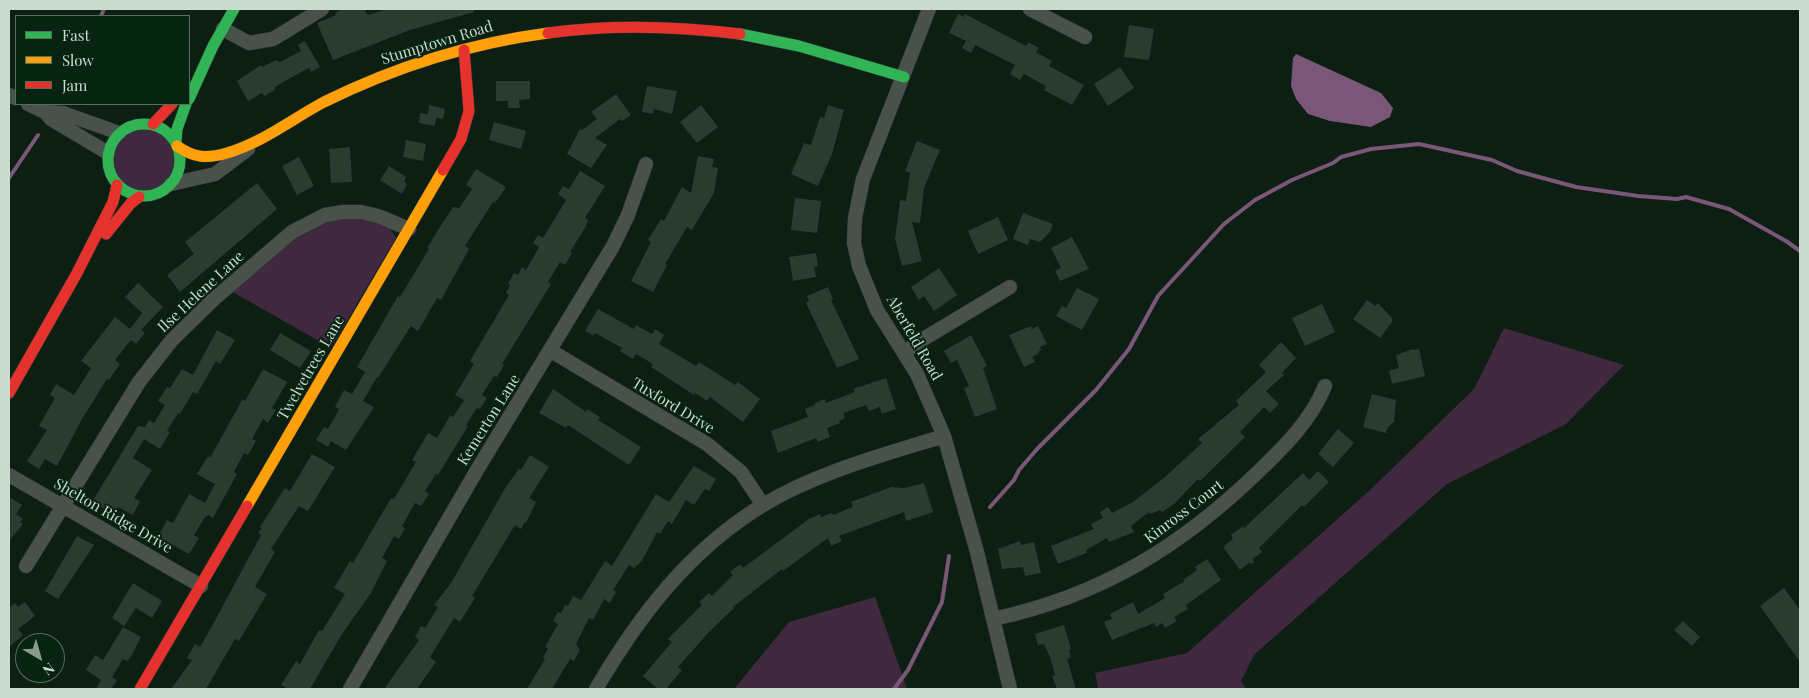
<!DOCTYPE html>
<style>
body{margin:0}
#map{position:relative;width:1809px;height:698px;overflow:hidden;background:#0d1e13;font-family:"Playfair Display",serif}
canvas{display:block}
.frame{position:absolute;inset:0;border:10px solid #cbdbce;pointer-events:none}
.legend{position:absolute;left:15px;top:15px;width:175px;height:90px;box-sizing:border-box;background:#072411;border:1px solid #556d5d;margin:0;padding:6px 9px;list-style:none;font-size:15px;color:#cbdbce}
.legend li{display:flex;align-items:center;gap:10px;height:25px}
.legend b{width:25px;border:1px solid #556d5d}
.north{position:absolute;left:15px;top:633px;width:50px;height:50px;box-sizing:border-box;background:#072411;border:1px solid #556d5d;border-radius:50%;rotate:142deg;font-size:14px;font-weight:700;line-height:20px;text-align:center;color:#cbdbce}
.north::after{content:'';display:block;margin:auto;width:18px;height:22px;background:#88998d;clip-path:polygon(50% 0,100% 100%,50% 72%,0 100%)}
</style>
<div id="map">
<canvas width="1809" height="698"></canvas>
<div class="frame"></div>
<ul class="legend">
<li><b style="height:6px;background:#30b455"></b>Fast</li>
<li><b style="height:6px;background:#ff9f0a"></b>Slow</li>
<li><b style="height:6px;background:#e5322d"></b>Jam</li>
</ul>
<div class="north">N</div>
</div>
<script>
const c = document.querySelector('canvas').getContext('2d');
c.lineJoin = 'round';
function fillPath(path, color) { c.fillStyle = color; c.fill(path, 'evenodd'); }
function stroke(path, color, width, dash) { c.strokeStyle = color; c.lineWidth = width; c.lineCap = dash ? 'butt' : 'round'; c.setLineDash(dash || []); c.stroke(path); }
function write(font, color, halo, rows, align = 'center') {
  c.font = font + ' "Playfair Display",serif'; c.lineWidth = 4; c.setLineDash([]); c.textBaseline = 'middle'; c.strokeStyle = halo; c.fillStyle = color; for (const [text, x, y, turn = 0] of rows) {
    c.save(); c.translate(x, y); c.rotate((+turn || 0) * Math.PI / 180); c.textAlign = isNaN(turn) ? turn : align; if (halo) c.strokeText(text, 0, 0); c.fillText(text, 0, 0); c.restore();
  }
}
fillPath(new Path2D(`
 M107 160a36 36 0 1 1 72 0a36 36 0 1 1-72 0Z
 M338,217C357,217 388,218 396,238L331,348L231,291C265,264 296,230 338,217Z
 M1504,328L1624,365L1566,424L1447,484L1254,655L1241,681L1246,689H1098L1095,673L1187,653L1369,491L1474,389Z
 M875,597L907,689H734L789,622Z`), '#40283f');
fillPath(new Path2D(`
 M1296,54L1381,93L1393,108L1390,117L1371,127L1330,121L1308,114L1296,99L1291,86L1293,58Z`), '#7a5678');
stroke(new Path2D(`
 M101,16L104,9
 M9,178L38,135
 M990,507L1014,480L1019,470L1038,448L1096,390L1129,349L1158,296L1224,224L1255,200L1292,180L1333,163L1341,157L1371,149L1419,144L1492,160L1517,171L1576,187L1638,196L1677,199L1686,197L1729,209L1786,241L1800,251
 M894,689L908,670L942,602L949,556`), '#7a5678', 4);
fillPath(new Path2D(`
 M342,9H364L368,15L387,9H473L474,12L410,30L333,60L317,23L336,15L335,13Z
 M958,14L964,17L965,14L1026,46L1028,42L1039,48L1036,52L1052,61L1049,66L1084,85L1072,105L1044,90L1046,86L1024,74L1020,80L1010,74L1015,65L975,45L971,53L962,48L966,41L949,33Z
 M1129,25L1154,29L1149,60L1124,57Z
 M305,41L320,67L311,72L309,68L283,82L274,88L275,90L264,96L262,93L248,101L237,81L261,65L262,67L276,60L280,62L301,51L298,45Z
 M1120,67L1134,88L1108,106L1094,84Z
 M496,81H530V99L519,100L520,108H508V101H496Z
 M647,86L677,91L672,114L654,109L653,114L642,112Z
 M616,94L631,115L622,121L620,119L595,138L607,145L591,168L567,154L580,129L582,130L597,119L591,112Z
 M429,105L445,109L443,119L436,118L435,126L419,123L420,113L428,114Z
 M701,105L718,127L697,143L680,122Z
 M828,105L844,110L832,154L818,186L791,174L804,143L811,145L820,117L824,118Z
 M494,122L526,131L521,149L489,140Z
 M406,140L426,144L423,161L403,157Z
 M917,141L940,150L924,188L920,223L912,222L922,261L902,266L895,239L900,200L906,201L910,173L905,171Z
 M350,147L352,182L331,183L329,149Z
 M698,156L714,159L712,167L718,168L714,193L692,230L687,227L665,264L667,265L653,292L631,281L651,242L648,240L661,219L664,221L682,187L691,193Z
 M299,157L314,186L297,195L282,166Z
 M389,166L406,177L404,182L407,184L402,194L380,180Z
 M476,169L506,187L495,203L493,202L465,246L469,249L441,300L437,298L418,331L411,326L378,378L377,377L363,401L374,407L346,450L331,441L328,447L316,440L324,427L328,429L339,409L335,407L344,390L352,394L365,372L357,367L398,296L400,297L429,249L427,248L438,230L453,207L459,208L472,189L466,185Z
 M580,171L605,186L585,218L588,220L586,226L570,252L572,253L565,265L560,262L548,282L551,284L502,364L504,365L497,377L494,376L482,395L487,398L480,409L477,408L466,425L468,426L438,475L436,474L425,491L429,494L421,506L415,503L402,526L405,528L399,539L394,536L382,558L387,561L371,593L342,634L310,689H288L281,685L296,661L300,664L319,630L322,631L345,594L334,588L350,561L353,563L391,498L394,499L416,462L412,460L428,433L437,438L450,416L453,417L464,400L455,395L474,364L470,361L509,295L506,293L510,285L508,284L514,273L518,275L522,267L526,270L539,247L533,243L538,235L543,238L566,200L558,194L563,186L569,189Z
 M257,183L277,209L180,292L167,275L194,254L185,242Z
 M795,198L821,201L817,233L791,230Z
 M1023,213L1053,224L1050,232L1040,242L1030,239L1028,245L1013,239Z
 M998,217L1008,240L978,254L968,231Z
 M1072,237L1089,269L1060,281L1055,271L1061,268L1051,248Z
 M816,253L818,266L814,267L816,277L793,281L789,257Z
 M939,268L957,295L934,311L924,296L919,300L911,287Z
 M138,283L163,307L141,330L145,333L136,344L131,340L115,360L120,364L109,380L107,379L82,419L57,466L45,459L39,469L27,461L47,430L39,426L55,398L50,395L56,384L74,395L91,368L81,361L115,317L130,329L142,313L125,297Z
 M828,287L833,299L831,300L859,359L837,368L806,303L809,301L807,296Z
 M1077,288L1099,299L1082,330L1056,316L1062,306L1066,308Z
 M1367,300L1375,306L1378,303L1392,318V322L1380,338L1353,319Z
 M1322,304L1335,332L1305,346L1292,318Z
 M598,309L634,329L636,325L652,334L655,329L664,335L659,344L696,366L699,362L735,385L738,382L760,399L743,422L710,397L707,401L695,393L694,395L651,367L653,364L636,354L633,359L620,351L622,348L595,333L594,336L585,331Z
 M1031,326L1032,329L1038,326L1047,344L1040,347L1041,350L1038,352L1039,353L1032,357L1035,362L1024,367L1009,335Z
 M217,330L235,340L220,364L216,361L197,394L193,392L180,414L178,413L167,431L170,432L160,449L144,439L133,458L152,470L134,498L140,501L133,515L118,507L114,514L92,502L138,426L145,427L149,420L154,423L165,405L158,401L167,387L170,388L182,369L193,375Z
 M280,333L311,351L300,368L270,350Z
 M971,335L987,366L983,368L997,409L975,417L964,388L969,386L957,360L951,363L944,351Z
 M1281,342L1296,358L1282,373L1284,375L1266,391L1279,404L1270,413L1264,407L1240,432L1245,437L1200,481L1198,479L1174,504L1162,512L1160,510L1150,514L1149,512L1131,526L1134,532L1109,542L1107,538L1086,550L1087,553L1058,564L1051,546L1094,529L1091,524L1103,518L1100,512L1108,507L1112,513L1133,502L1165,477L1202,443L1198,439L1239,405L1236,401L1266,372L1259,365Z
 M1413,349V350L1419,349L1425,376L1392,384L1389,371L1399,368L1396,355Z
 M263,369L287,382L272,408L276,410L268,423L263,419L252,439L256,441L248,455L244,453L234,472L237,474L213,518L209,515L205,517L194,535L199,538L189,554L158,537L167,520L173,523L189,494L205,503L215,484L197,474L208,456L210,458L242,400L245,401Z
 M886,378L896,409L882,414L880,407L869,411L866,405L843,413L845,418L839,421L840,423L827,428L830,437L818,442L816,438L778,453L771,431L808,417L805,409L815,405V403L825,399L826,403L855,392L853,389Z
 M553,389L586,412L587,409L600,417L598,420L641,447L629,465L568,425L566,428L539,413Z
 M1372,394L1396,400L1394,422L1388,427L1386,433L1363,427Z
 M1338,429L1354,443L1333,467L1318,454Z
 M312,454L335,467L308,511L299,506L271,549L275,552L255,587L267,594L239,641L235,639L206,689H171L192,660L187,658L195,644L200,647L212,626L261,535L258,533L262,528L260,527L285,488L290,491Z
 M530,455L549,467L529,498L536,502L526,523L525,522L521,529L515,525L472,596L475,598L460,622L454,618L430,657L436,662L417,689H384L419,640L415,637L421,626L425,628L438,607L434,605L451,583L507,485L519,469L521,470Z
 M694,466L716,479L709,491L705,489L694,505L686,500L672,524L668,521L660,534L657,532L642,561L634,568L629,565L613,590L616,592L610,603L604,599L593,620L589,618L576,644L580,650L574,661L570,659L552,689H527L545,659L543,658L548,648L545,647L558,624L553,621L558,612L561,613L565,605L568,606L573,596L581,600L605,561L612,566L656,494L669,502Z
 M1318,471L1329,482L1304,507L1302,505L1259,548L1262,552L1253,559L1254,564L1249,563L1240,570L1223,547L1233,539L1231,535L1243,526L1244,528L1303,473L1309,480Z
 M924,483L933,512L906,521L904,512L839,536L842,541L831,546L828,538L783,571L782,569L733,607L734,608L708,633L678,667L682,670L666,689H658L643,676L672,642L668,639L702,605L699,602L709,593L712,596L733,575L730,572L740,564L743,568L809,519L820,514L821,517L832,513L833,515L853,507L851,502L891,487L904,488Z
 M9,497L22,505L16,514L23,519L20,522L23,524L9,541Z
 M77,536L94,545L58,599L45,591Z
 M1020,541L1021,545L1034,542L1041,573L1025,576L1023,567L1002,569L998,549Z
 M1207,559L1221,580L1186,605L1188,609L1174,617L1177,621L1165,628L1162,623L1156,627L1154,623L1112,640L1104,622L1112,619L1110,614L1133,602L1138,614L1165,598L1163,594L1185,581L1183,580L1197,570L1195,567Z
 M133,583L162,601L152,618L136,608L124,626L112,618Z
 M1784,588L1800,610V662L1760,606Z
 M25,602L35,616L18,629L23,635L9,647V608L15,603L18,607Z
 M1683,621L1700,637L1692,646L1674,630Z
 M1064,625L1071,649L1069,650L1071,658L1067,659L1076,689H1057L1052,676L1055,675L1050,657L1044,644L1038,645L1035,634Z
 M123,627L141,637L132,655L127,661L123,659L112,677L117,680L111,689H96L101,680L86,670L95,655L103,660Z`), '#2a3c30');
const street = new Path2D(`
 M929,9L863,179L855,218L854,243L859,266L877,310L917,374L944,436L977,552L1010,689
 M1030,9L1085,37
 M223,29L249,43L273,39L322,9
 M9,95L16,98
 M28,104L45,112L63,113L119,133
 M45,112L51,119L108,153
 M171,184L215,174L248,149
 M551,351L707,444L741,472L763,505
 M904,353L920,341L1010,287
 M9,475L201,586
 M26,566L139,382L172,340L214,299L292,232L325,215L343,212H361L378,216L409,229
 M993,619C1101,596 1182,546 1260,470C1286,445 1311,420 1325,386
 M350,689L477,470L613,246L628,215L646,164
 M596,689C639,616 689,550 763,505C818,472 883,455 944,436`);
const fast = new Path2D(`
 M740,34L799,46L904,77
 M189,99L213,46L234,9
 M108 160a36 36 0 1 1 72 0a36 36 0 1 1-72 0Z
 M176,142L177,129L186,104`);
const slow = new Path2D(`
 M177,146C194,158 207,159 227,153C262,143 292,119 324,102C393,68 471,43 548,33
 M247,506L443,170`);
const jam = new Path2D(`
 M548,33C612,24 675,26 740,34
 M153,124L172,104
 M443,170L461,139L469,111L464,50
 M106,234L131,203L139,197
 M9,393L77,273L113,202L117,185
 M140,689L247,506`);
stroke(street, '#29372e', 15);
stroke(fast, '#29372e', 12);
stroke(slow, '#29372e', 12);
stroke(jam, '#29372e', 12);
stroke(street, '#4a514b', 14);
stroke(fast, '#30b455', 11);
stroke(slow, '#ff9f0a', 11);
stroke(jam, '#e5322d', 11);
write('15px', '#cbdbce', '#072411', [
 ["Stumptown Road",437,43,-17],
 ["Ilse Helene Lane",201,292,-43],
 ["Aberfeld Road",914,338,60],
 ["Twelvetrees Lane",311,368,-60],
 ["Tuxford Drive",673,406,31],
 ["Kemerton Lane",489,420,-58],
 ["Kinross Court",1184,512,-37],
 ["Shelton Ridge Drive",113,516,30]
]);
</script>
